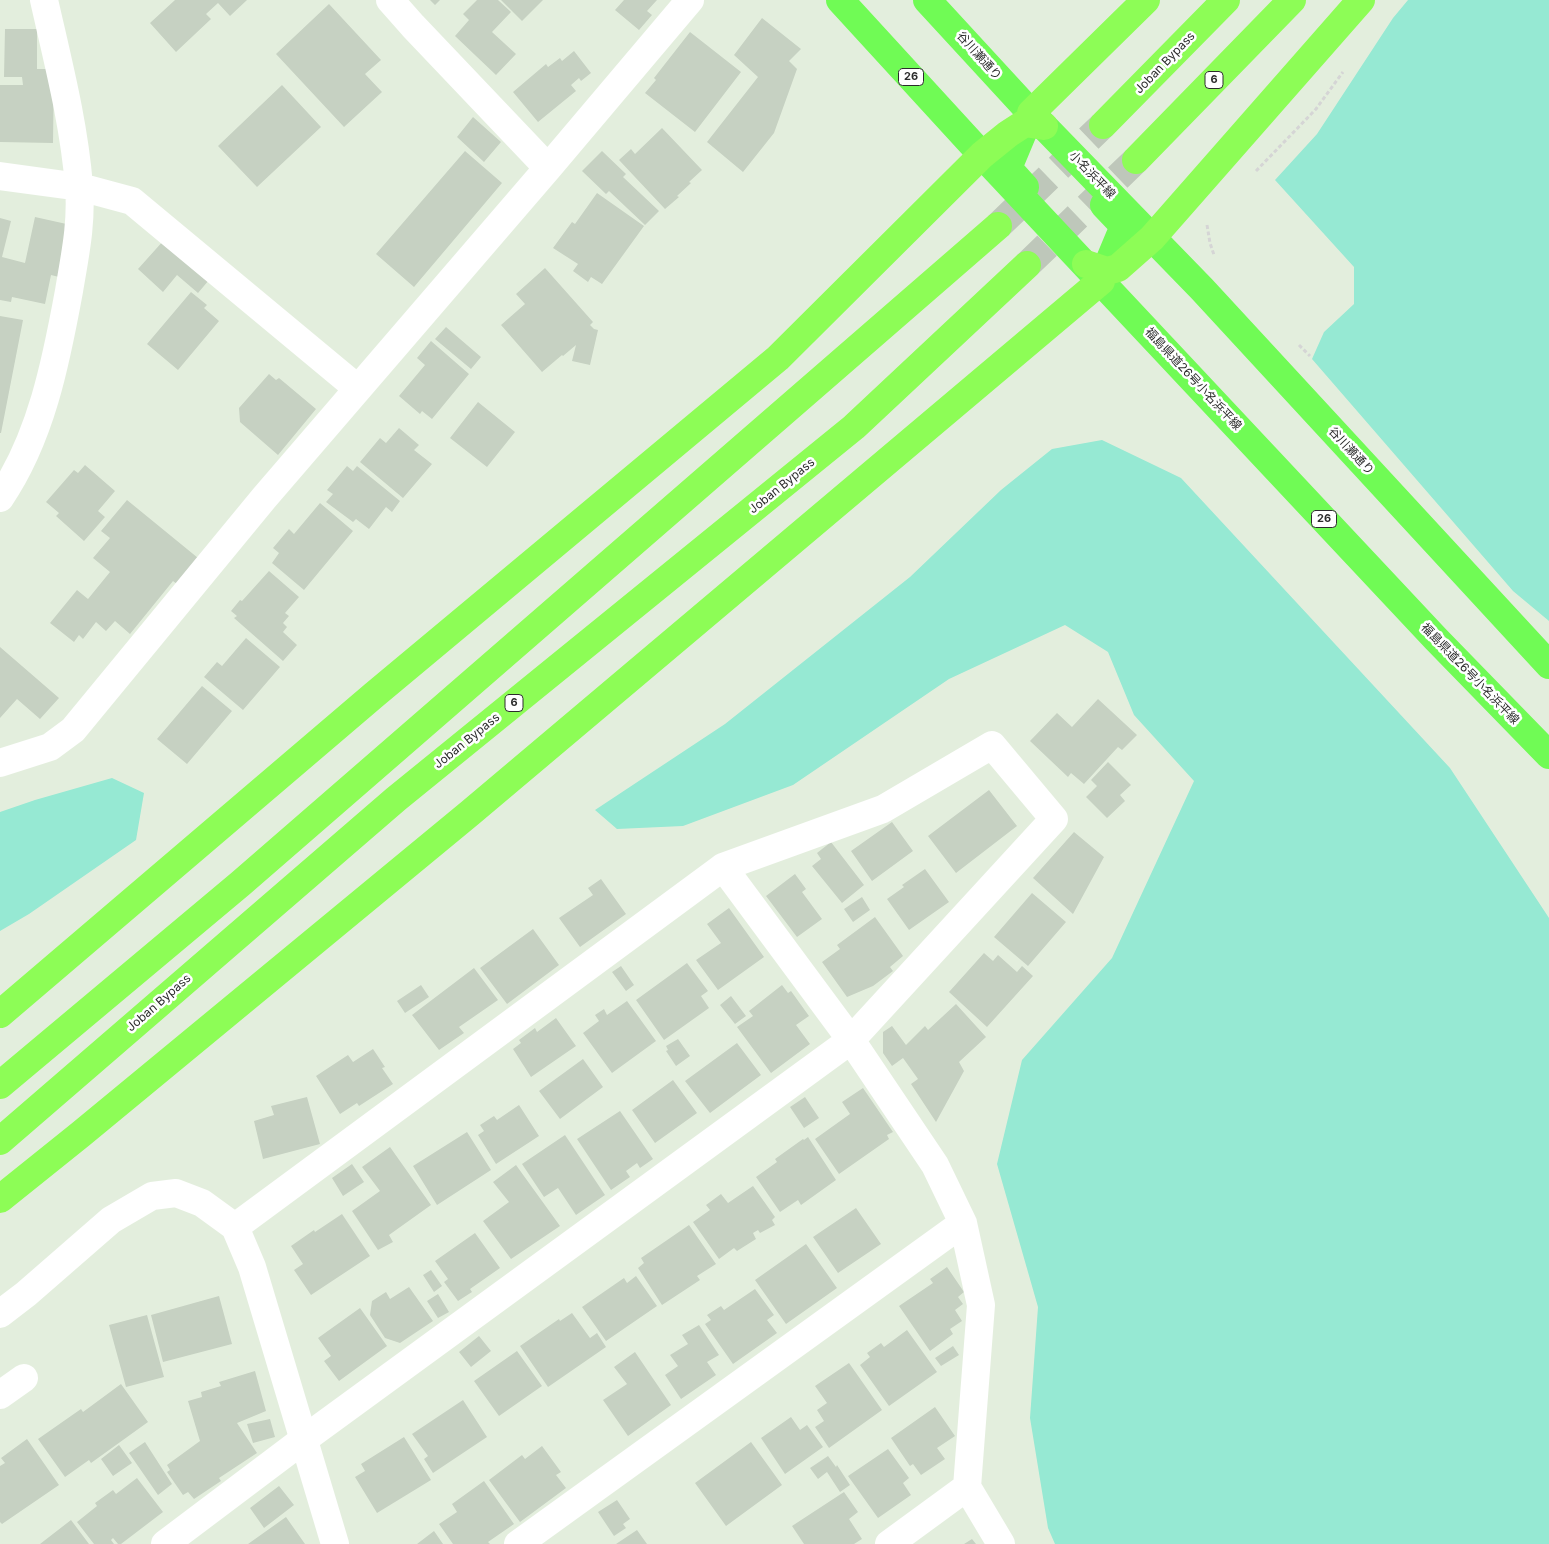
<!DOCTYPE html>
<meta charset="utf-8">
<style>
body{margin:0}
canvas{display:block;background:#e3eedd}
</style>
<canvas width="1549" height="1544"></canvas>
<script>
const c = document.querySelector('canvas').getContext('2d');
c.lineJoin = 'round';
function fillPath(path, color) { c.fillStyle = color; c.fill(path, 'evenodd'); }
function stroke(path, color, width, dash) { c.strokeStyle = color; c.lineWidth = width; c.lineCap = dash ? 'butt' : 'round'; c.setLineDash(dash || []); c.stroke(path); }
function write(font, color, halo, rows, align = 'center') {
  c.font = font + ' Inter,"Noto Sans JP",sans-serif'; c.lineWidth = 5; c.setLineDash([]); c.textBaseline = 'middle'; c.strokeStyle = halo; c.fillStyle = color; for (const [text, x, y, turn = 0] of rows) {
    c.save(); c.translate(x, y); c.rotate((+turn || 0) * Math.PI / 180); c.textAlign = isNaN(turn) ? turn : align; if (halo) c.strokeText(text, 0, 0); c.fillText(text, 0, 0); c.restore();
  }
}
fillPath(new Path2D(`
 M1408,0H1549V621L1513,591L1312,359L1324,332L1354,304V267L1275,180L1317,134L1393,18Z
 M1102,440L1181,478L1450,768L1549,918V1544H1055L1048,1528L1030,1418L1038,1307L997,1164L1022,1060L1112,958L1194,781L1134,715L1108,652L1065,625L949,679L793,785L683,826L617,829L595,810L725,724L910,577L1001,490L1052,449Z
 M112,778L144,793L136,840L29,914L0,931V812L35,800Z`), '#96e9d3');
fillPath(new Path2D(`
 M175,0H247L230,16L218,3L206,14L211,19L176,52L150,23Z
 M430,0H440L435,5Z
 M477,0H498L511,12L492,32L516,54L496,75L455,36L469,20L463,14Z
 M501,0H543L522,21Z
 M624,0H657L647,11L652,15L639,30L615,10Z
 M329,4L381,60L365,74L382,92L344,127L276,54Z
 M762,18L801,49L789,61L797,69L774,133L743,172L707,142L758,77L734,55Z
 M5,29H37V69H54L53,143L0,142V85H23L22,77H4Z
 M690,32L741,72L695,132L645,93L656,80L654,78Z
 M574,51L591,73L581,81L579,78L571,85L576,91L538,122L513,92L546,64L548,67L560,58L562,61Z
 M282,85L321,127L257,187L218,146Z
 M473,117L501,142L484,162L457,137Z
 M662,128L702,170L689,182L691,183L677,196L679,197L665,209L619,160L631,149L635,154Z
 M465,151L502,183L414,287L376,254Z
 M602,151L626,174L623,177L659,211L645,225L609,191L606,194L582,171Z
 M597,193L644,226L602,284L591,277L588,282L573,271L578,264L553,248L572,222L575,224Z
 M35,217L71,225L59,277L51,275L45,304L12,297L11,302L0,300V218L11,221L2,257L25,263Z
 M164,240L209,280L198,293L177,275L163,292L138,269Z
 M545,268L593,322L590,325L594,329L598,330L590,365L572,361L576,345L563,356L562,355L542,372L501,325L525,304L516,294Z
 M191,292L207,305L204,308L219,321L178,370L147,344Z
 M0,316L23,320L1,433H0Z
 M446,327L481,357L471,369L435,339Z
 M431,341L469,374L432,419L422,411L420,414L399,396L425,365L417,358Z
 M269,374L276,380L279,378L316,409L278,455L240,422L239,408Z
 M478,402L515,432L487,467L450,438Z
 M399,428L419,445L414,450L432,464L403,498L360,462L380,438L386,443Z
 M85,465L115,491L98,511L105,517L84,541L56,516L59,513L46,502L74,470L78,473Z
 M347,466L353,471L357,466L400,501L392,512L386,507L369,529L356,519L353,522L326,502L333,494L327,490Z
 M127,500L198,558L177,584L173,581L130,634L115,621L106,631L96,622L83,639L79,635L74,642L50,623L77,590L88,599L110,572L93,558L110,538L101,531Z
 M320,503L353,531L304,590L272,563L279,553L273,548L289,529L294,534Z
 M269,571L299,597L285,613L289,616L283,623L287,627L283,632L297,645L283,661L234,618L237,616L231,611L240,600L242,601Z
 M246,638L280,667L243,710L204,677L217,662L222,666Z
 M0,647L59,698L40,719L17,699L0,718Z
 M202,686L232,711L187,764L157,739Z
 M1098,699L1137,735L1122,750L1118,747L1084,784L1071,773L1068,777L1030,741L1057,713L1072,727Z
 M1108,762L1131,785L1120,795L1125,801L1107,818L1086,797L1097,786L1091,780Z
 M989,790L1017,826L956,873L928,836Z
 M892,822L913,851L872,881L851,851Z
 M1074,832L1104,857L1073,914L1033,878Z
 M831,842L864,885L842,903L812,866L821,859L817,853Z
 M925,869L949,902L909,930L887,899L904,887L902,885Z
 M795,874L806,889L802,892L822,919L797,937L766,896Z
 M601,879L626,914L580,947L559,918L593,895L588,888Z
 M1032,893L1066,922L1028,966L994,937Z
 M862,897L870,910L853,922L844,909Z
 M729,908L764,957L718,990L696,960L721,943L707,924Z
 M875,917L903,956L890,967L893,971L873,986L847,997L822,962L840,949L837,945Z
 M533,929L559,965L507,1004L480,968Z
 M984,953L993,961L998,955L1017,972L1022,966L1033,976L987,1027L949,992Z
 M687,963L708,991L701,996L709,1008L664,1040L636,1000Z
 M621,966L634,985L626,991L612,972Z
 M474,968L498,1000L459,1027L464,1033L439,1050L412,1015Z
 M421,985L429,997L405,1013L397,1001Z
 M782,985L788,993L791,991L809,1016L796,1025L810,1044L771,1073L737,1027L753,1016L749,1011Z
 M731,996L746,1016L735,1024L720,1005Z
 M627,1001L656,1041L612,1073L583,1033L599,1021L595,1015L604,1009L607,1015Z
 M956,1004L986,1037L959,1062L964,1071L936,1122L911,1084L918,1079L903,1058L892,1066L883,1053V1032L892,1026L906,1045L925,1026L928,1030Z
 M556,1018L576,1046L531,1077L513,1049L521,1043L519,1040L535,1028L537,1032Z
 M678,1039L690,1056L676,1066L666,1051L668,1050L666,1046Z
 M737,1043L761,1075L710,1113L685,1081Z
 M373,1049L385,1067L382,1068L393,1084L359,1106L357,1103L340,1114L316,1076L348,1055L353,1062Z
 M583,1059L603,1087L560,1119L539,1091Z
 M673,1080L697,1113L655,1143L632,1110Z
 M863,1088L893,1132L887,1135L889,1139L839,1174L815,1139L850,1114L842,1102Z
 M307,1097L320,1144L263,1159L254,1121L274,1115L271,1106Z
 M805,1097L819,1118L804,1128L790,1107Z
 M519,1105L539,1136L496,1164L478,1135L484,1131L480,1125L494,1116L497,1120Z
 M620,1111L653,1159L640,1168L637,1163L626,1171L630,1177L611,1190L577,1139Z
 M467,1132L491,1170L437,1205L413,1166Z
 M565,1135L605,1195L576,1215L558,1188L544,1197L522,1164Z
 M808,1137L836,1180L801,1205L798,1200L780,1212L756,1177L777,1162L775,1159L803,1139L804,1140Z
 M390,1147L431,1205L389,1235L393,1242L378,1250L352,1211L380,1191L362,1167Z
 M352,1164L364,1182L343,1196L332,1178Z
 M516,1165L560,1226L511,1259L483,1221L509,1202L493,1182Z
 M753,1186L775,1217L772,1220L775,1225L760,1233L758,1230L753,1233L756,1239L737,1251L734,1248L719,1259L693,1222L710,1210L706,1205L721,1194L728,1203Z
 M856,1208L881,1244L838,1273L813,1237Z
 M342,1214L370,1256L311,1295L294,1270L303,1264L291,1246L314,1230L315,1232Z
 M689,1225L716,1264L697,1276L700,1280L662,1305L638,1268L644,1263L641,1258Z
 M475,1233L500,1268L470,1289L472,1292L458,1301L444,1282L448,1279L435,1261Z
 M806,1244L837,1288L786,1324L755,1280Z
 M947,1267L964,1292L958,1297L963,1304L955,1310L962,1321L950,1329L953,1334L930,1351L899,1306L933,1283L930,1279Z
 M431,1270L442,1286L434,1292L423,1275Z
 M636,1276L657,1306L606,1341L582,1307L624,1278L627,1283Z
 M409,1287L433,1321L400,1343L385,1338L370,1315L372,1301L386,1292L390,1299Z
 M755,1289L774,1315L767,1320L777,1333L733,1364L705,1324L711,1320L707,1315L721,1306L724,1310Z
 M438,1294L449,1312L438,1318L427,1301Z
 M219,1296L232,1344L163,1362L151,1315Z
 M360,1308L387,1346L339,1381L324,1361L331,1356L318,1338Z
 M572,1313L590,1338L597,1333L606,1347L548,1387L520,1346L559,1319L560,1321Z
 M147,1315L164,1377L126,1387L109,1325Z
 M699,1325L719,1355L707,1362L716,1375L681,1399L665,1375L678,1366L670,1355L688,1344L682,1335Z
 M907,1330L937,1372L889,1406L860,1365L870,1357L867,1353L881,1343L884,1347Z
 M479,1336L491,1351L471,1367L459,1352Z
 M953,1346L959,1355L941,1366L935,1358Z
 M517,1351L542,1386L499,1416L474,1381Z
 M635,1352L671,1405L628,1436L603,1400L627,1384L614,1367Z
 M849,1363L882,1410L829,1448L815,1427L824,1421L817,1410L827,1403L815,1386Z
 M255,1371L266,1411L237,1423L257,1453L219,1478L221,1481L194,1499L188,1492L183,1495L167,1472L170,1470L167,1465L200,1441L188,1401L202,1397L201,1392L221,1386L219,1382Z
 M121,1384L148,1422L91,1463L89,1460L65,1477L38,1439L81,1409L83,1412Z
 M463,1400L487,1437L433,1473L424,1459L428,1456L412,1434Z
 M935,1407L955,1436L937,1448L945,1459L921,1475L913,1464L910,1466L891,1438Z
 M791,1417L800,1430L807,1425L823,1447L785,1474L761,1438Z
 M270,1419L275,1437L253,1443L247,1424Z
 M404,1437L431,1480L377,1513L355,1477L365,1471L361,1464Z
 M27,1439L59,1485L2,1524L0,1522V1466L5,1463L1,1458Z
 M145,1442L172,1484L158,1495L129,1453Z
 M751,1442L782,1485L726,1526L695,1483Z
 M119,1445L132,1463L113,1476L101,1459Z
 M542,1446L561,1472L556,1475L566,1488L520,1522L489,1480L522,1455L525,1459Z
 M888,1449L909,1478L903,1483L911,1495L878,1518L848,1476Z
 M828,1456L836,1467L837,1465L850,1485L840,1492L827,1472L818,1479L810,1468Z
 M137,1478L163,1512L121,1544H118L113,1538L111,1540L114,1544H94L77,1522L97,1506L95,1503L113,1490L116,1494Z
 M484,1481L514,1524L488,1542L490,1544H453L439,1524L457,1512L452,1504Z
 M279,1486L294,1505L264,1528L250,1508Z
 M844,1492L858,1512L849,1519L862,1539L854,1544H804L792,1526Z
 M617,1500L630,1519L623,1524L626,1528L614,1536L598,1512Z
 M286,1517L305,1544H248Z
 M71,1520L89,1544H40Z
 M637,1530L647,1544H616Z
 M434,1531L443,1544H417Z
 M972,1539L976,1544H964Z`), '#c6d1c2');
stroke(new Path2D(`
 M998,226L1103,125
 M1027,265L1136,160`), '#bec7ba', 28, [28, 14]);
stroke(new Path2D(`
 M1256,171L1316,109L1343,72
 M1207,225L1210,243L1214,255
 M1299,345L1310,356`), '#d5d5d5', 3, [4, 2.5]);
stroke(new Path2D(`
 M390,0L413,26L548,168
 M0,176L80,187L132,201L357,388
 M0,498C41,438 56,362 69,291C75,255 82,223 79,186C74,123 58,62 44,0
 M0,763L50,747L73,730L264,498L548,168L690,0
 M235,1227L723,867L851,1040L935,1165L963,1223L981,1305L967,1487L1001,1544
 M0,1395L24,1378
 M165,1544L303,1440L851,1040L1054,819L992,745L883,809L723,867
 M518,1544L963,1223
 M889,1544L967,1487`), '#fff', 28);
stroke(new Path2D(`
 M0,1314L26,1294L111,1220L152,1196L176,1193L202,1203L235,1227L252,1267L335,1544`), '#fff', 28);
stroke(new Path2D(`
 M840,0L982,155L1436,639L1549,755
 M927,0L1031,113L1202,289L1549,665
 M1025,187L1008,168L1031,113
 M1101,281L1124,226L1104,205`), '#70fb55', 28);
stroke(new Path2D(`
 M1031,113L1146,0
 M1103,125L1226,0
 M1136,160L1292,0
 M1086,264L1107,271L1118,268L1152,238L1361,0
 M0,1014L374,695L778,358L982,155L1008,134L1025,123L1044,126
 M0,1085L240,884L998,226
 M0,1141L396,799L854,427L1027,265
 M0,1199L81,1134L470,813L1101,281`), '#8dfd56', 28);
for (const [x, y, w] of [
 [911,77,25],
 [1214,80,18],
 [1324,519,25],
 [514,703,18]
]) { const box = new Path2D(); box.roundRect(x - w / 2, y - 8.5, w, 17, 4); c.fillStyle = '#fff'; c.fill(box); stroke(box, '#2c2c2c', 1); }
write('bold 11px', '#2c2c2c', null, [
 ["26",911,77],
 ["6",1214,80],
 ["26",1324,519],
 ["6",514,703]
]);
write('12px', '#2c2c2c', '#fff', [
 ["谷川瀬通り",979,56,48],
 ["Joban Bypass",1165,63,-46],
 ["小名浜平線",1092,175,46],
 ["福島県道26号小名浜平線",1193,379,47],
 ["谷川瀬通り",1351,451,47],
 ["Joban Bypass",782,486,-39],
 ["福島県道26号小名浜平線",1470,674,46],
 ["Joban Bypass",467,741,-39],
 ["Joban Bypass",159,1003,-41]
]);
</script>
